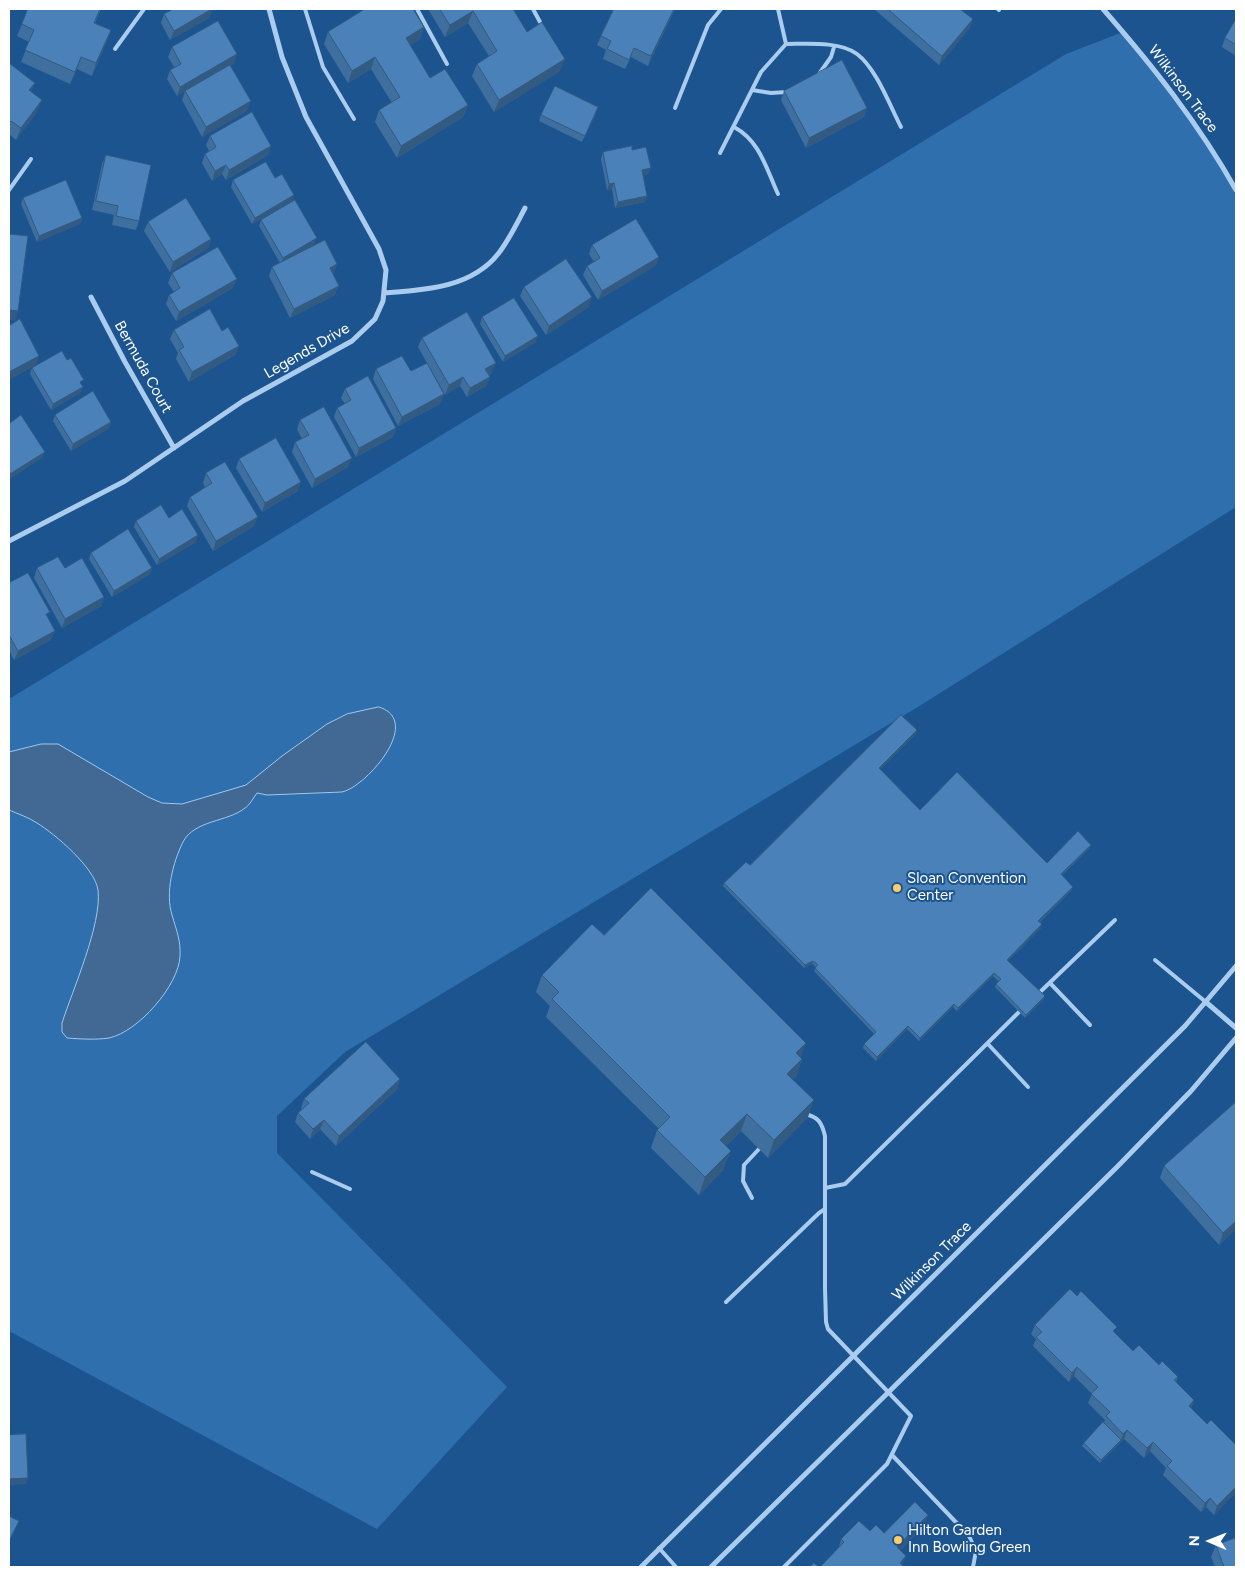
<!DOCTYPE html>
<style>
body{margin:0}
#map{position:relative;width:1245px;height:1576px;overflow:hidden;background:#1c548f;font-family:Figtree,sans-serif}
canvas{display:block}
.frame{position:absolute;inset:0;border:10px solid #fff;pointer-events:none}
.north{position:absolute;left:1185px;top:1516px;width:50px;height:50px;-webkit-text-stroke:4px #1c548f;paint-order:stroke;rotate:271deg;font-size:14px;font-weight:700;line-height:20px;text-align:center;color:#fff}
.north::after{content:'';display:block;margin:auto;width:18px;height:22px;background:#fff;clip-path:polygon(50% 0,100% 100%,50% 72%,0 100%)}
</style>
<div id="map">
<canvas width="1245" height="1576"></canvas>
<div class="frame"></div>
<div class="north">N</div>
</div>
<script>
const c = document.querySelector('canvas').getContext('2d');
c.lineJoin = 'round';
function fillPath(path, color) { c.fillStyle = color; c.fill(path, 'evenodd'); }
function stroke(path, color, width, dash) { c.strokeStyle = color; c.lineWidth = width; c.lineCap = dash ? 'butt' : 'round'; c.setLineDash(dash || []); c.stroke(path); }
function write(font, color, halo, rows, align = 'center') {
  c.font = font + ' Figtree,sans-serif'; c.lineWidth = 4; c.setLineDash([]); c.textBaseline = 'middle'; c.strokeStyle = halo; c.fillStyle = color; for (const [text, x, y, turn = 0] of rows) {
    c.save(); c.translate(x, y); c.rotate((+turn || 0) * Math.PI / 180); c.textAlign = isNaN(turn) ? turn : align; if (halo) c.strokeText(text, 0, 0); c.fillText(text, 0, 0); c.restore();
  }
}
fillPath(new Path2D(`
 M1123,32L1197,127L1236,193V507L921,705L345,1052L277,1116V1153L507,1387L377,1529L9,1331V699L1066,54Z`), '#2f6fad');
const water = new Path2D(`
 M379,707C424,721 366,787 342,792L267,795L257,793C253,798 250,805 245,808C228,822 194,820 183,842C173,862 165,893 172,915C176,929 181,941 180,956C179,985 138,1032 109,1038C95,1040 81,1039 67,1038L62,1032V1023C73,989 102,924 98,890C95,868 55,834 37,823C28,817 18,814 9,810V752L41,744H58L148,797L162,803L182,804L246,785L282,756L327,724L347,714Z`);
fillPath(water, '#416993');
stroke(water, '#9ec8ef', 1);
stroke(new Path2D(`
 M305,9L323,67L354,119
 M417,9L447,64
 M533,9L540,22
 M778,9L786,44C806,44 840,41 857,54C876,68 890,106 901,127
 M998,9L999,10
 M115,49L144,9
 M819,74L831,57L834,47
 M752,90L771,93L787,92
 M675,108L708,25L721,9
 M734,127C760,141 766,168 778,194
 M720,153L761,72L786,44
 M9,190L31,159
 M1155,960L1207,1003
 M1050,983L1090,1025
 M1039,993L1115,920
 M988,1044L1028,1087
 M312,1172L350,1189
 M825,1188L845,1184L1019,1012
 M752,1198L743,1181L744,1165L759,1149
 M726,1302L819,1213L825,1209
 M892,1455L969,1536L976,1551L973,1567
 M659,1548L676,1567
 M784,1567L887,1464L911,1416L828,1329L826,1322L825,1288V1136C822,1123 818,1116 804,1114`), '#ace', 4);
stroke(new Path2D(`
 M1103,9C1152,65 1199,124 1236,190
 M385,293C424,290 471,288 498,254C509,240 517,223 525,208
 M91,297L125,362L174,448
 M9,541L125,481L243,401L352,341L375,319L383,301L386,270L379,249L306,117L282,57L269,9
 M1207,1003L1236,1028
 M641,1567L1185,1026L1236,966
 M711,1567L1117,1167L1191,1091L1236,1038`), '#ace', 5);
fillPath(new Path2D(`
 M28,9H101L95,23L111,30L106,43L92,76L77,69L70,84L21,62L29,42L17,36Z
 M171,9H212L209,18L170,40L161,23L164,14L171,10Z
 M428,9H513L527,32L560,71L494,112L472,76L477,64L489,56L468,23L445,37Z
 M614,9H675L648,66L631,57L625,69L603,59L606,50L597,45L601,36Z
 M874,9H960L973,19L969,29L939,65Z
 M1236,19V56L1222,47L1225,38Z
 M424,27L420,39L410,45L430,78L468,105L463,117L397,158L375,122L379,110L392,103L371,69L348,83L324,44L328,32Z
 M172,47L234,64L230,65L247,111L202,137L182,100L185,91L177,96L167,79L170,70L174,67L168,57Z
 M9,63L31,92L37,112L16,140L9,134Z
 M784,91L867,108L864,117L806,148L781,100Z
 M596,113L582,142L539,121L541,115Z
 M210,136L271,146L268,155L226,180L222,174L212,181L202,163L205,154L209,151L206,145Z
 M632,150L648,174L643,175L647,196L645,202L615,208L612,189L607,190L601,159L603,152Z
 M106,155L139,221L136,230L112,225L114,215L92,210L102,164Z
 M275,178L292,202L252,224L231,187L233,180Z
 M23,198L82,218L80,224L37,242L21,204Z
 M261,220L314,245L302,252L334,273L333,274L335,295L290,318L269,276L272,267L280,263L259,226Z
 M148,222L211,239L208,248L170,272L144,231Z
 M592,245L659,257L655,266L598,300L583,275L587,266L594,262L589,254Z
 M172,273L233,288L176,321L166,304L169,295L174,292L168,283Z
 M524,287L589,307L546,335L520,296Z
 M482,317L536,342L503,362L480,324Z
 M174,330L222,331L239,346L235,355L189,382L176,359L178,353L170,339Z
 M422,338L492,372L489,375L490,377L486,386L467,397L460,386L445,395L418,347Z
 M32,368L82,385L83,387L80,393L51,410L30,374Z
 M376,369L411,371L444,394L440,404L398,426L373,379Z
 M345,389L393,437L356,457L334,417L337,408L345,404L341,398Z
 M55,415L111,422L109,428L71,451L53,421Z
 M300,420L348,467L312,488L292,452L295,442L302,439L297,429Z
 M239,459L298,491L262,512L236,468Z
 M206,473L254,526L213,551L187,506L190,497L205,487L203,483Z
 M169,518L196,542L157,565L134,527L136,521Z
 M91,553L150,574L112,597L89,559Z
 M37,568L104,597L101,606L62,628L34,578Z
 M9,583L48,618L51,640L14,660L9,650Z
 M916,734L880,769L920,810L1047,863L1091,845L1090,848L1062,875L1072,890L1040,922L1041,928L1008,961L1045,996L1044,999L1025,1018L995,987L996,984L999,982L993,976L957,1011L953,1007L919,1041L907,1029L876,1061L863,1048L864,1044L874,1034L814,971L816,967L812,964L804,968L723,886L724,883L750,865Z
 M604,935L802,1059L796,1077L793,1079L808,1117L768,1158L741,1131L726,1146L724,1169L699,1195L651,1148L657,1130L659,1129L546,1017L550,1006L536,992L542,975Z
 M400,1079L397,1089L336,1146L320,1129L310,1139L295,1122L298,1113L302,1109L301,1108L304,1099Z
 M1164,1166L1236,1229L1219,1245L1160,1178Z
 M1035,1325L1115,1333L1133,1351L1159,1365L1178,1377L1176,1382L1194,1400L1191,1408L1207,1424L1236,1445V1492L1214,1515L1206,1507L1201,1512L1163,1475L1166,1468L1150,1451L1144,1458L1124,1439L1100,1463L1082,1446L1084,1443L1104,1422L1105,1420L1088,1403L1092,1394L1074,1376L1069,1382L1033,1346L1036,1339L1031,1334Z
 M928,1515L923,1527L900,1551L903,1566L838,1550L841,1539L870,1531L884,1533Z
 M1216,1545L1236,1567H1215L1211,1557Z`), '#3f6f9e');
fillPath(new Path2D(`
 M212,9L209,18L170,40L174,31Z
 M674,9H675L648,66L651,56Z
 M473,11L468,23L445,37L450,25Z
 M973,19L969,29L939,65L942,56Z
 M424,27L420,39L401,51L406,38Z
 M111,30L106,43L92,76L96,63Z
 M237,54L234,64L177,96L180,87Z
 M81,57L77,69L70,84L75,72Z
 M375,57L371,69L348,83L352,71Z
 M565,59L560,71L494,112L499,100Z
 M35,83L30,95L29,90Z
 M42,100L37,112L16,140L21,128Z
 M251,101L247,111L202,137L206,127Z
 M468,105L463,117L397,158L401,146Z
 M867,108L864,117L806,148L809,138Z
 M271,146L268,155L226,180L229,170Z
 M226,165L222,174L212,181L215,171Z
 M651,168L648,174L639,176L642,170Z
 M614,183L612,189L607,190L609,184Z
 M294,195L292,202L252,224L255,218Z
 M647,196L645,202L615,208L618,202Z
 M82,218L80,224L37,242L39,236Z
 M317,238L314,245L281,264L283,258Z
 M211,239L208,248L170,272L173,262Z
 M659,257L655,266L598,300L602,291Z
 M337,264L334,273L327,277L330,268Z
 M237,279L233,288L176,321L179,312Z
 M339,286L335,295L290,318L294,309Z
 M592,297L589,307L546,335L549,326Z
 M9,310L18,311L15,321L9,320Z
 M538,336L536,342L503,362L505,356Z
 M239,346L235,355L189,382L192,372Z
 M39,356L36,365L9,380V372Z
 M496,363L492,372L482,379L485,369Z
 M463,377L460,386L445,395L449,385Z
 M490,377L486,386L467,397L470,388Z
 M83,387L80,393L51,410L53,404Z
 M444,394L440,404L398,426L402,417Z
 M111,422L109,428L71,451L73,444Z
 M396,428L393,437L356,457L359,448Z
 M45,452L42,458L9,480L10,474Z
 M352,458L348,467L312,488L315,479Z
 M301,482L298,491L262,512L265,503Z
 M258,517L254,526L213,551L216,541Z
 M198,535L196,542L157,565L159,559Z
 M152,568L150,574L112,597L114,591Z
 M104,597L101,606L62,628L65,619Z
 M55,631L51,640L14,660L18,651Z
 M917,730L916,734L878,772L879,768Z
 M1091,845L1090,848L1059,877L1061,874Z
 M1073,887L1072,890L1037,924L1038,921Z
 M1042,924L1041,928L1006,963L1007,960Z
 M813,961L812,964L804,968L805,965Z
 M994,973L993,976L957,1011L958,1008Z
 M1045,996L1044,999L1025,1018L1026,1015Z
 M954,1004L953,1007L919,1041L920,1038Z
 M908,1026L907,1029L876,1061L877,1057Z
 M806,1043L800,1060L796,1053Z
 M802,1059L796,1077L781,1091L787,1074Z
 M400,1079L397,1089L336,1146L339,1136Z
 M814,1100L808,1117L768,1158L774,1140Z
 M747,1114L741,1131L714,1158L720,1140Z
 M324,1120L320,1129L310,1139L313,1129Z
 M731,1151L724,1169L699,1195L705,1177Z
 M1236,1221V1229L1219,1245L1223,1233Z
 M1077,1367L1074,1376L1069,1382L1072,1373Z
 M1194,1400L1191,1409L1189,1406Z
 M1127,1430L1124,1439L1100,1463L1101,1460L1121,1440L1123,1434Z
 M1153,1442L1150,1451L1144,1458L1147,1448Z
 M28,1478L26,1484L9,1485V1479Z
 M1236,1487V1492L1214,1515L1217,1506Z
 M1210,1498L1206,1507L1201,1512L1205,1503Z
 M928,1515L923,1527L892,1559L897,1547Z
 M906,1556L902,1567L900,1563Z`), '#335a81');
const building = new Path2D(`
 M28,9H100L94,23L111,30L96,63L81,57L75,72L25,50L34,30L22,24Z
 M174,9H212L174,31L164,14Z
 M365,9H413L424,27L406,38L430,78L445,69L468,105L401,146L379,110L400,97L375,57L352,71L328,32Z
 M440,9H513L527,32L542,22L565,59L499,100L477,64L497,51L473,11L450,25Z
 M614,9H674L651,56L634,48L629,60L607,49L611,41L601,36Z
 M888,9H960L973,19L942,56Z
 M1236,19V45L1225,38Z
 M218,21L237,54L180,87L170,70L181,64L172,47Z
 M842,60L867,108L809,138L784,91Z
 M9,63L35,83L29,90L42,100L21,128L11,121L9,124Z
 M230,65L251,101L206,127L185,91Z
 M555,86L598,107L585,136L541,115Z
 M252,112L271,146L229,170L226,165L215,171L205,154L216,147L210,136Z
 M632,146V150L646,147L651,168L642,170L647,196L618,202L614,183L609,184L603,152Z
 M106,155L151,165L139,221L116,216L118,206L96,201Z
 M266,162L275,178L282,174L294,195L255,218L233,180Z
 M66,180L82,218L39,236L23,198Z
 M186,198L211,239L173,262L148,222Z
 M295,200L317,238L283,258L261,220Z
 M636,219L659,257L602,291L587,266L600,258L592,245Z
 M9,234L28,236L18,311L9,310Z
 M325,240L337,264L330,268L339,286L294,309L272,267Z
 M218,247L237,279L179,312L169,295L180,288L172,273Z
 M566,259L592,297L549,326L524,287Z
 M514,298L538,336L505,356L482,317Z
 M210,309L222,331L228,327L239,346L192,372L179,350L184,347L174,330Z
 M467,312L496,363L485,369L490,377L470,388L463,377L449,385L422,338Z
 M20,319L39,356L9,372V326Z
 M62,351L67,360L71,358L84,380L80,382L83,387L53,404L32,368Z
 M402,356L411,371L427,363L444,394L402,417L376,369Z
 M368,376L396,428L359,448L337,408L351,400L345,389Z
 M93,391L111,422L73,444L55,415Z
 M324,407L352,458L315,479L295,442L309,435L300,420Z
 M21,415L45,452L10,474L9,472V424Z
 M276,438L301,482L265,503L239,459Z
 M225,462L258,517L216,541L190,497L212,483L206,473Z
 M161,505L169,518L182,509L198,535L159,559L136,521Z
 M128,529L152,568L114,591L91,553Z
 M58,557L65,568L82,558L104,597L65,619L37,568Z
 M28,573L50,612L46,614L55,631L18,651L9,635V583Z
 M901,715L917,730L879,768L920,810L957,772L1047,863L1078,831L1091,845L1061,874L1073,887L1038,921L1042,924L1007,960L1045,996L1026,1015L996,984L1001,979L994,973L958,1008L954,1004L920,1038L908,1026L877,1057L864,1044L876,1032L815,968L818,965L813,961L805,965L724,883L746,862L750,865Z
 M651,888L806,1043L796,1053L802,1059L787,1074L814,1100L774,1140L747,1114L720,1140L731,1151L705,1177L657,1130L670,1117L552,999L559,992L542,975L592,924L604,935Z
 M366,1042L400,1079L339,1136L324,1120L313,1129L298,1113L309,1103L304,1099Z
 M1236,1102V1221L1223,1233L1164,1166Z
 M1070,1289L1077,1296L1081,1291L1117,1327L1113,1331L1133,1351L1139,1345L1159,1365L1162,1361L1178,1377L1174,1380L1194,1400L1189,1406L1207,1424L1211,1420L1236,1445V1487L1217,1506L1210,1498L1205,1503L1167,1466L1172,1461L1153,1442L1147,1448L1127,1430L1123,1434L1106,1416L1110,1412L1091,1394L1098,1387L1077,1367L1072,1373L1036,1337L1042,1332L1035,1325Z
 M1103,1422L1121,1440L1101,1460L1084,1443Z
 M26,1434L28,1478L9,1479V1435Z
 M915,1502L928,1515L897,1547L906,1556L900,1563L904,1567H820L844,1542L841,1539L859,1521L870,1531L876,1525L884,1533Z
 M9,1516L19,1521L9,1541Z
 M1236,1538V1567H1224L1216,1545Z
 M814,1563L819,1567H810Z`);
fillPath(building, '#4981b8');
stroke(building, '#335a81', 1);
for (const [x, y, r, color] of [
 [897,888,5,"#fecb68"],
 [898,1540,5,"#fecb68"]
]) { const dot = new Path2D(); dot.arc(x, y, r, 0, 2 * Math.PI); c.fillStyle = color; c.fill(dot); stroke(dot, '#1c548f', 2); }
write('15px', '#fff', '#1c548f', [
 ["Wilkinson Trace",1183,89,53],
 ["Legends Drive",307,351,-30],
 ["Bermuda Court",143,367,61],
 ["Wilkinson Trace",932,1261,-45]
]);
write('15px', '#fff', '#1c548f', [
 ["Sloan Convention",907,879],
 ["Center",907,896],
 ["Hilton Garden",908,1531],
 ["Inn Bowling Green",908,1548]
], 'left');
</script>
